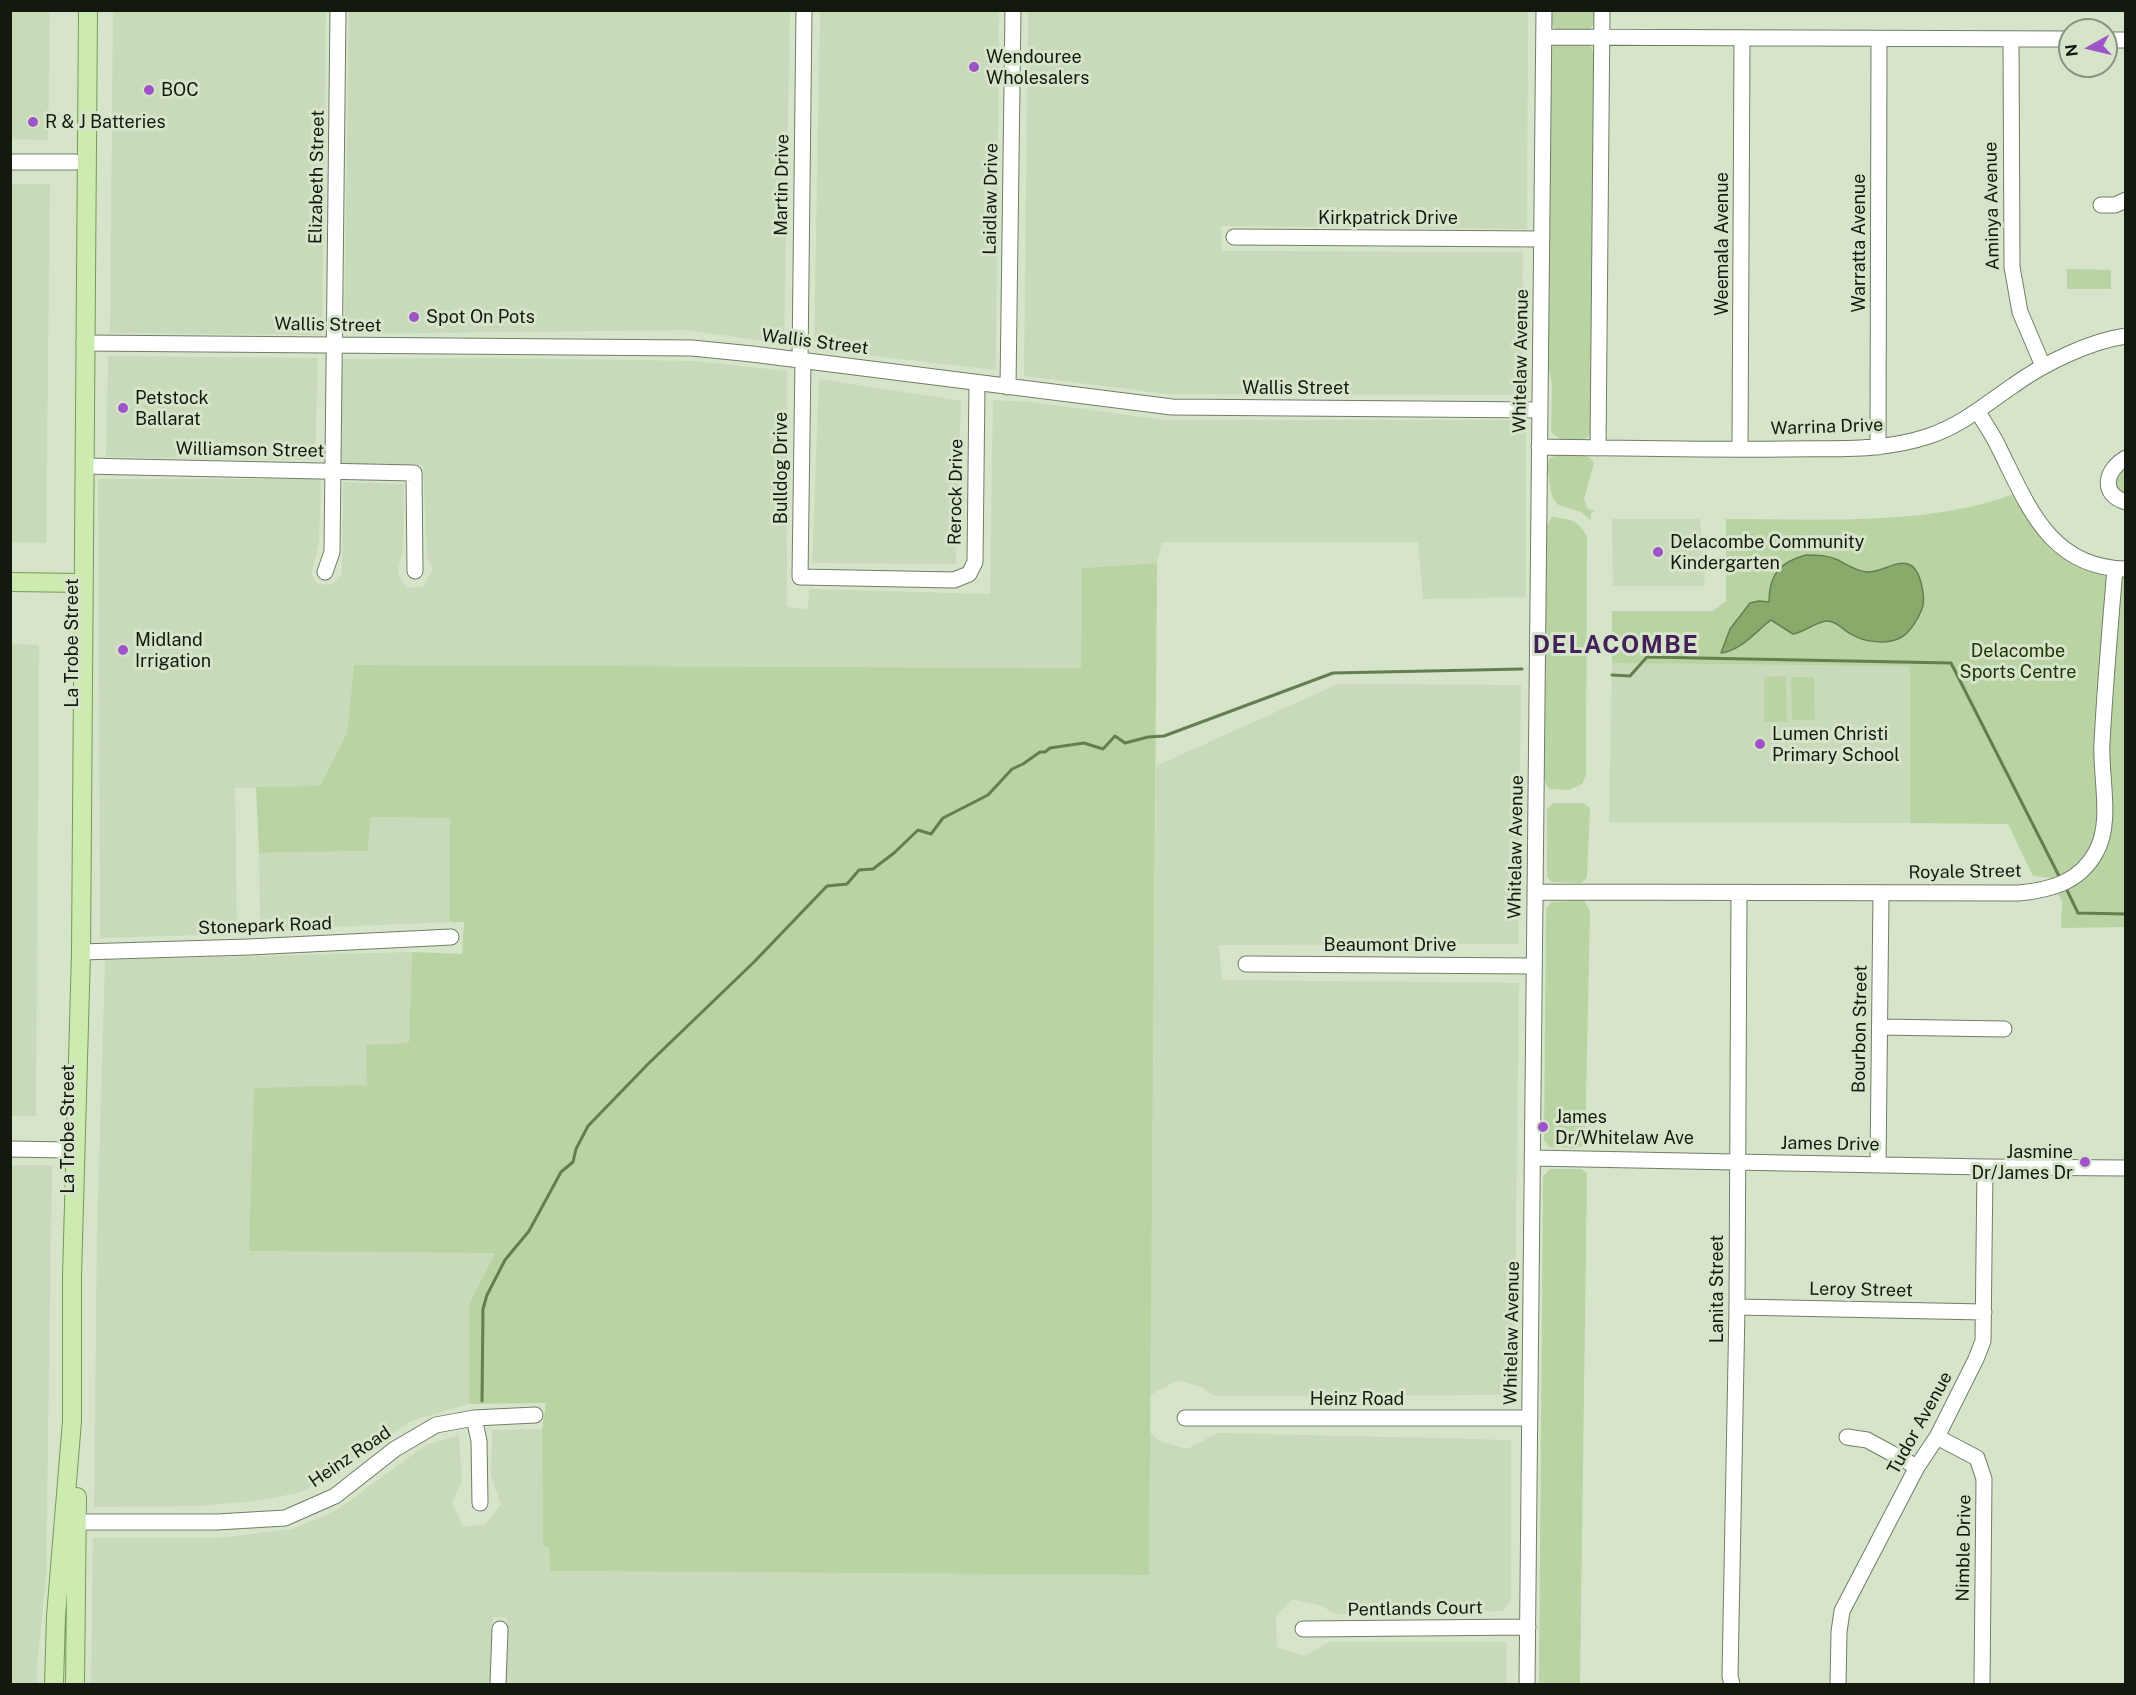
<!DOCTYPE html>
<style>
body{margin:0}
#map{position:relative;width:2136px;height:1695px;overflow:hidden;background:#d6e4ca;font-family:"Public Sans",sans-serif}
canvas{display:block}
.frame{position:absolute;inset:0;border:12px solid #141910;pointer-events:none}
.north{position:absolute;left:2058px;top:18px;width:60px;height:60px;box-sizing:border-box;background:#d6e4ca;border:2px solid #889380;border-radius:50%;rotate:262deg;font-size:16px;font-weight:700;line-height:24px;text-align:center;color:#141910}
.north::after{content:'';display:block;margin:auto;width:21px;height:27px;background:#9d54c7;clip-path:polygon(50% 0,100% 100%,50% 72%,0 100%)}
</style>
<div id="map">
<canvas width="2136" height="1695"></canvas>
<div class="frame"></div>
<div class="north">N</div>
</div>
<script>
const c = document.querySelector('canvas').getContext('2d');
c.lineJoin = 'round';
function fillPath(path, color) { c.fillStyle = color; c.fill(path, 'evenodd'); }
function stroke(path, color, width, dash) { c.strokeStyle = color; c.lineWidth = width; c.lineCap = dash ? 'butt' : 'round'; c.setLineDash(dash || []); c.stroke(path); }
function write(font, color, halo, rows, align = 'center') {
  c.font = font + ' "Public Sans",sans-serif'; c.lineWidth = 6; c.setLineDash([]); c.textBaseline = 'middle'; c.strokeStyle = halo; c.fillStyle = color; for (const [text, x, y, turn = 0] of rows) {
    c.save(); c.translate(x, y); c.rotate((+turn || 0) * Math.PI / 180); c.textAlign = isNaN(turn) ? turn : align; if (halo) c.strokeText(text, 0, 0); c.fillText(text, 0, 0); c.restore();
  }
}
fillPath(new Path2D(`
 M11,10L50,11L48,140L11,139Z
 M113,11H326L322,335L110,333Z
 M349,11H790L784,344L687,330L344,334Z
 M820,11H999L996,370L814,349Z
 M1028,11H1528L1527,229L1221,226L1222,251L1523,252L1522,395L1167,394L1024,376Z
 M11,184H50L46,543L11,542Z
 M108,356L318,358L315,460L106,457Z
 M482,358L695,361L787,371V607L808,609L809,589L990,594L993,400L1031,402L1165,420H1526V597L1423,599L1418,542H1162L1157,563L1082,568V668L354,665L347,733L320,786L235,788L237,934L100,938L98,479H321L319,543L311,574L318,584L331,585L342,574L343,482L404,484L403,553L398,569L400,579L409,588L423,586L433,569L427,558L423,466L341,464L342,359Z
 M819,379L961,401L956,564L812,563Z
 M1612,519H1700L1705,586H1613Z
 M11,644L39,645L36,1116H11Z
 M1706,662L1910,666V823L1609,822L1612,663Z
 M1338,684L1521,685L1518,944L1219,945L1222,980L1519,983L1514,1395L1214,1396L1202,1387L1178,1380L1150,1395L1156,766Z
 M370,817L450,818V922L260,930L259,853L367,851Z
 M412,952L409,1043L368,1085L250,1251L495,1252L469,1304V1404L411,1421L302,1492L257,1501L194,1506L94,1507L97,1234L105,960Z
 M11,1165H52L46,1578L37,1664V1684H11Z
 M542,1429L543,1546H549L550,1571L1149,1575L1150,1433L1162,1442L1187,1449L1218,1433L1511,1440V1601L1503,1611L1338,1614L1318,1605L1293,1599L1276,1615L1277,1648L1305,1656L1329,1642H1506L1507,1684H506L507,1618L493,1617L491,1684H91L93,1538H219L292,1529L337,1510L426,1445L459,1435L462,1481L452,1502L463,1527L485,1525L501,1505L491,1476L492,1430Z`), '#c8daba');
fillPath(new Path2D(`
 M1551,11H1594V24L1588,31L1556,30L1551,23Z
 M1554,44H1587L1591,47L1594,53L1591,431C1588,446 1558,443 1551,431L1552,383L1548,366L1551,50Z
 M2067,269L2111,270V289H2067Z
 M1560,454C1572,455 1587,451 1594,463L1584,499L1587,508L1595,512L1591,513V520L1581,512L1559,505L1554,500L1551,493L1547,465L1550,458Z
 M2125,462V497L2113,484Z
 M2014,494C2039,535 2048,558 2098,572C2107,574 2116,578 2125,578V927L2061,928L2062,902L2051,878L2033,876L2008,824L1910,823V666L1612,663V611H1713L1726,601V519C1817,519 1929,526 2014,494Z
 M1552,517C1570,519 1578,519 1587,537L1586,775L1582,784L1569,790L1549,789L1546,784L1544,777L1546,528Z
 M1157,563L1149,1575L550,1571L549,1547L543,1546L542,1429L546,1403L469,1404V1304L495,1253L249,1251L254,1088L367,1085L366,1045L409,1043L412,952L462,954L464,922H450V818L371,817L367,851L259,853L256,787L320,786L347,733L354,665L1081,668L1082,568Z
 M1786,676L1787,722H1764V677Z
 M1814,677L1815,720H1792L1791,677Z
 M1553,803H1583L1590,808L1587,878L1581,883L1551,882L1547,876V809Z
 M1584,900L1590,911L1585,1145L1577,1148L1549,1147L1544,1140L1546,909L1552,902Z
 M1550,1169H1581L1587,1173L1580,1684H1539L1543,1176Z`), '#b9d3a3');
const water = new Path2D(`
 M1806,555C1817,555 1828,555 1838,560C1848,565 1855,571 1867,572C1881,573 1895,560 1908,564C1921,568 1926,598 1922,609C1918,619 1910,633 1900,638C1886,645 1863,642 1851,634C1843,630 1837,621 1827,621C1815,622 1805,632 1793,634L1771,620C1755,632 1742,650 1721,653L1730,629L1750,603L1759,601L1769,602C1769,574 1780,562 1806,555Z`);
fillPath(water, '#88aa6b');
stroke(water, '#657e50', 1.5);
stroke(new Path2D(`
 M1612,675L1630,676L1647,657L1951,663L2060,878
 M2065,886L2078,913L2126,914
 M482,1401L483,1309L487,1295L505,1260L529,1231L561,1172L573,1162L576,1149L588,1126L648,1064L754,962L827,886L847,884L859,870L873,869L894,853L918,830L931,834L943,818L988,795L1012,769L1023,764L1040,752H1045L1050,748L1084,743L1103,749L1115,736L1125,743L1148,737L1164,736L1333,673L1522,669`), '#657e50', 3);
const minor = new Path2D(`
 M1544,37L2070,39
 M2011,39L2012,267L2020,312L2043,366
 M2106,40H2126
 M10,162H75
 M2101,205H2115L2126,200
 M1234,237L1542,239
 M84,343L692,348L752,354L1172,407L1539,410
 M800,360L804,10
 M803,360L800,577L954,580L969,574L975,562L977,383
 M1008,387L1013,10
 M1978,412C1985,424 1993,435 1999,448C2028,506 2050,568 2126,569
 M1539,447C1621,448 1703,450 1785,449C1833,448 1882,452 1929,436C1962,425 1986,404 2014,385C2043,364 2090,341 2126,336
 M1878,447L1879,39
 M1598,448L1602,10
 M1740,449L1742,39
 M2126,458C2106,469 2099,494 2126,502
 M84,466L414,473L415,571
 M325,572L332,552L338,10
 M1535,892L2019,893C2051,890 2080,882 2096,852C2113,822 2100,776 2102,743C2105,685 2110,627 2115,569
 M81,952L249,947L451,937
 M1246,964L1534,966
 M1880,1027L2004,1029
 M10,1149L67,1150
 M1534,1158L1985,1167L2126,1168
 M1878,1165L1881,893
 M1737,1307L1984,1312
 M474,1418L479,1441L480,1503
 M1185,1418H1530
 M1847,1437L1867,1440L1917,1467
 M1937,1437L1977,1458L1984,1479L1982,1684
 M77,1522H217L285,1518L335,1496L395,1449L436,1425L474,1418L535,1415
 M1303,1629L1528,1627
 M498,1684L500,1629
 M1527,1684L1544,10
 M1732,1684L1730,1676L1737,1307L1739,893
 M1838,1684L1839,1632L1842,1611L1917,1467L1937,1437L1976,1359L1983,1341L1985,1167`);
const major = new Path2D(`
 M10,582L83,583
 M54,1684L56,1616L72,1421V1276L81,952L88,10
 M75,1684L77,1497`);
stroke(minor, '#717e67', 17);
stroke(major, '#769957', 20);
stroke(minor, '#fff', 15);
stroke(major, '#cdebb1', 18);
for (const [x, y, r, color] of [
 [974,67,6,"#9d54c7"],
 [149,90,6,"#9d54c7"],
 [33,122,6,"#9d54c7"],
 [414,317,6,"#9d54c7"],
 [123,408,6,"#9d54c7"],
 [1658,552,6,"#9d54c7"],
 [123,650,6,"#9d54c7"],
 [1760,744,6,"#9d54c7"],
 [1543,1127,6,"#9d54c7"],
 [2085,1162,6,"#9d54c7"]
]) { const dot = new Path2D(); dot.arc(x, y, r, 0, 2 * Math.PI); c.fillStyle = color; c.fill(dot); stroke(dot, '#d6e4ca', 2); }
write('18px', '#141910', '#d6e4ca', [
 ["Wendouree",986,57],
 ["Wholesalers",986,78],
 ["BOC",161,90],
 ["R & J Batteries",45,122],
 ["Spot On Pots",426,317],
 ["Petstock",135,398],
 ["Ballarat",135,419],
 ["Delacombe Community",1670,542],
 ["Kindergarten",1670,563],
 ["Midland",135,640],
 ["Irrigation",135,661],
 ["Lumen Christi",1772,734],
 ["Primary School",1772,755],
 ["James",1555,1117],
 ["Dr/Whitelaw Ave",1555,1138],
 ["Jasmine",2073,1152,"right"],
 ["Dr/James Dr",2073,1173,"right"]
], 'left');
write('18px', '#141910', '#d6e4ca', [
 ["Elizabeth Street",317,177,-89],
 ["Martin Drive",782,185,-89],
 ["Laidlaw Drive",991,199,-89],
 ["Aminya Avenue",1992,206,-91],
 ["Kirkpatrick Drive",1388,218],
 ["Warratta Avenue",1859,243,-90],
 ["Weemala Avenue",1722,244,-90],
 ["Wallis Street",328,325,1],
 ["Wallis Street",815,342,7],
 ["Whitelaw Avenue",1521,361,-89],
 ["Wallis Street",1296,388],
 ["Warrina Drive",1827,427,-2],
 ["Williamson Street",250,450,1],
 ["Bulldog Drive",781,468,-90],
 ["Rerock Drive",956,492,-89],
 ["La Trobe Street",72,643,-90],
 ["Whitelaw Avenue",1516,847,-89],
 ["Royale Street",1965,872,-1],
 ["Stonepark Road",265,926,-2],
 ["Beaumont Drive",1390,945],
 ["Bourbon Street",1860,1029,-89],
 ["La Trobe Street",68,1129,-90],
 ["James Drive",1830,1144,1],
 ["Lanita Street",1717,1289,-90],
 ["Leroy Street",1861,1290,1],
 ["Whitelaw Avenue",1512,1333,-89],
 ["Heinz Road",1357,1399],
 ["Tudor Avenue",1920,1423,-61],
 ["Heinz Road",350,1457,-34],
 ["Nimble Drive",1964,1548,-89],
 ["Pentlands Court",1415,1609,-1]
]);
write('18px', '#203506', '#d6e4ca', [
 ["Delacombe",2018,651],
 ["Sports Centre",2018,672]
]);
c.letterSpacing = '1.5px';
write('bold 24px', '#432057', '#d6e4ca', [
 ["DELACOMBE",1616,646]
]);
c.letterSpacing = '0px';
</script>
